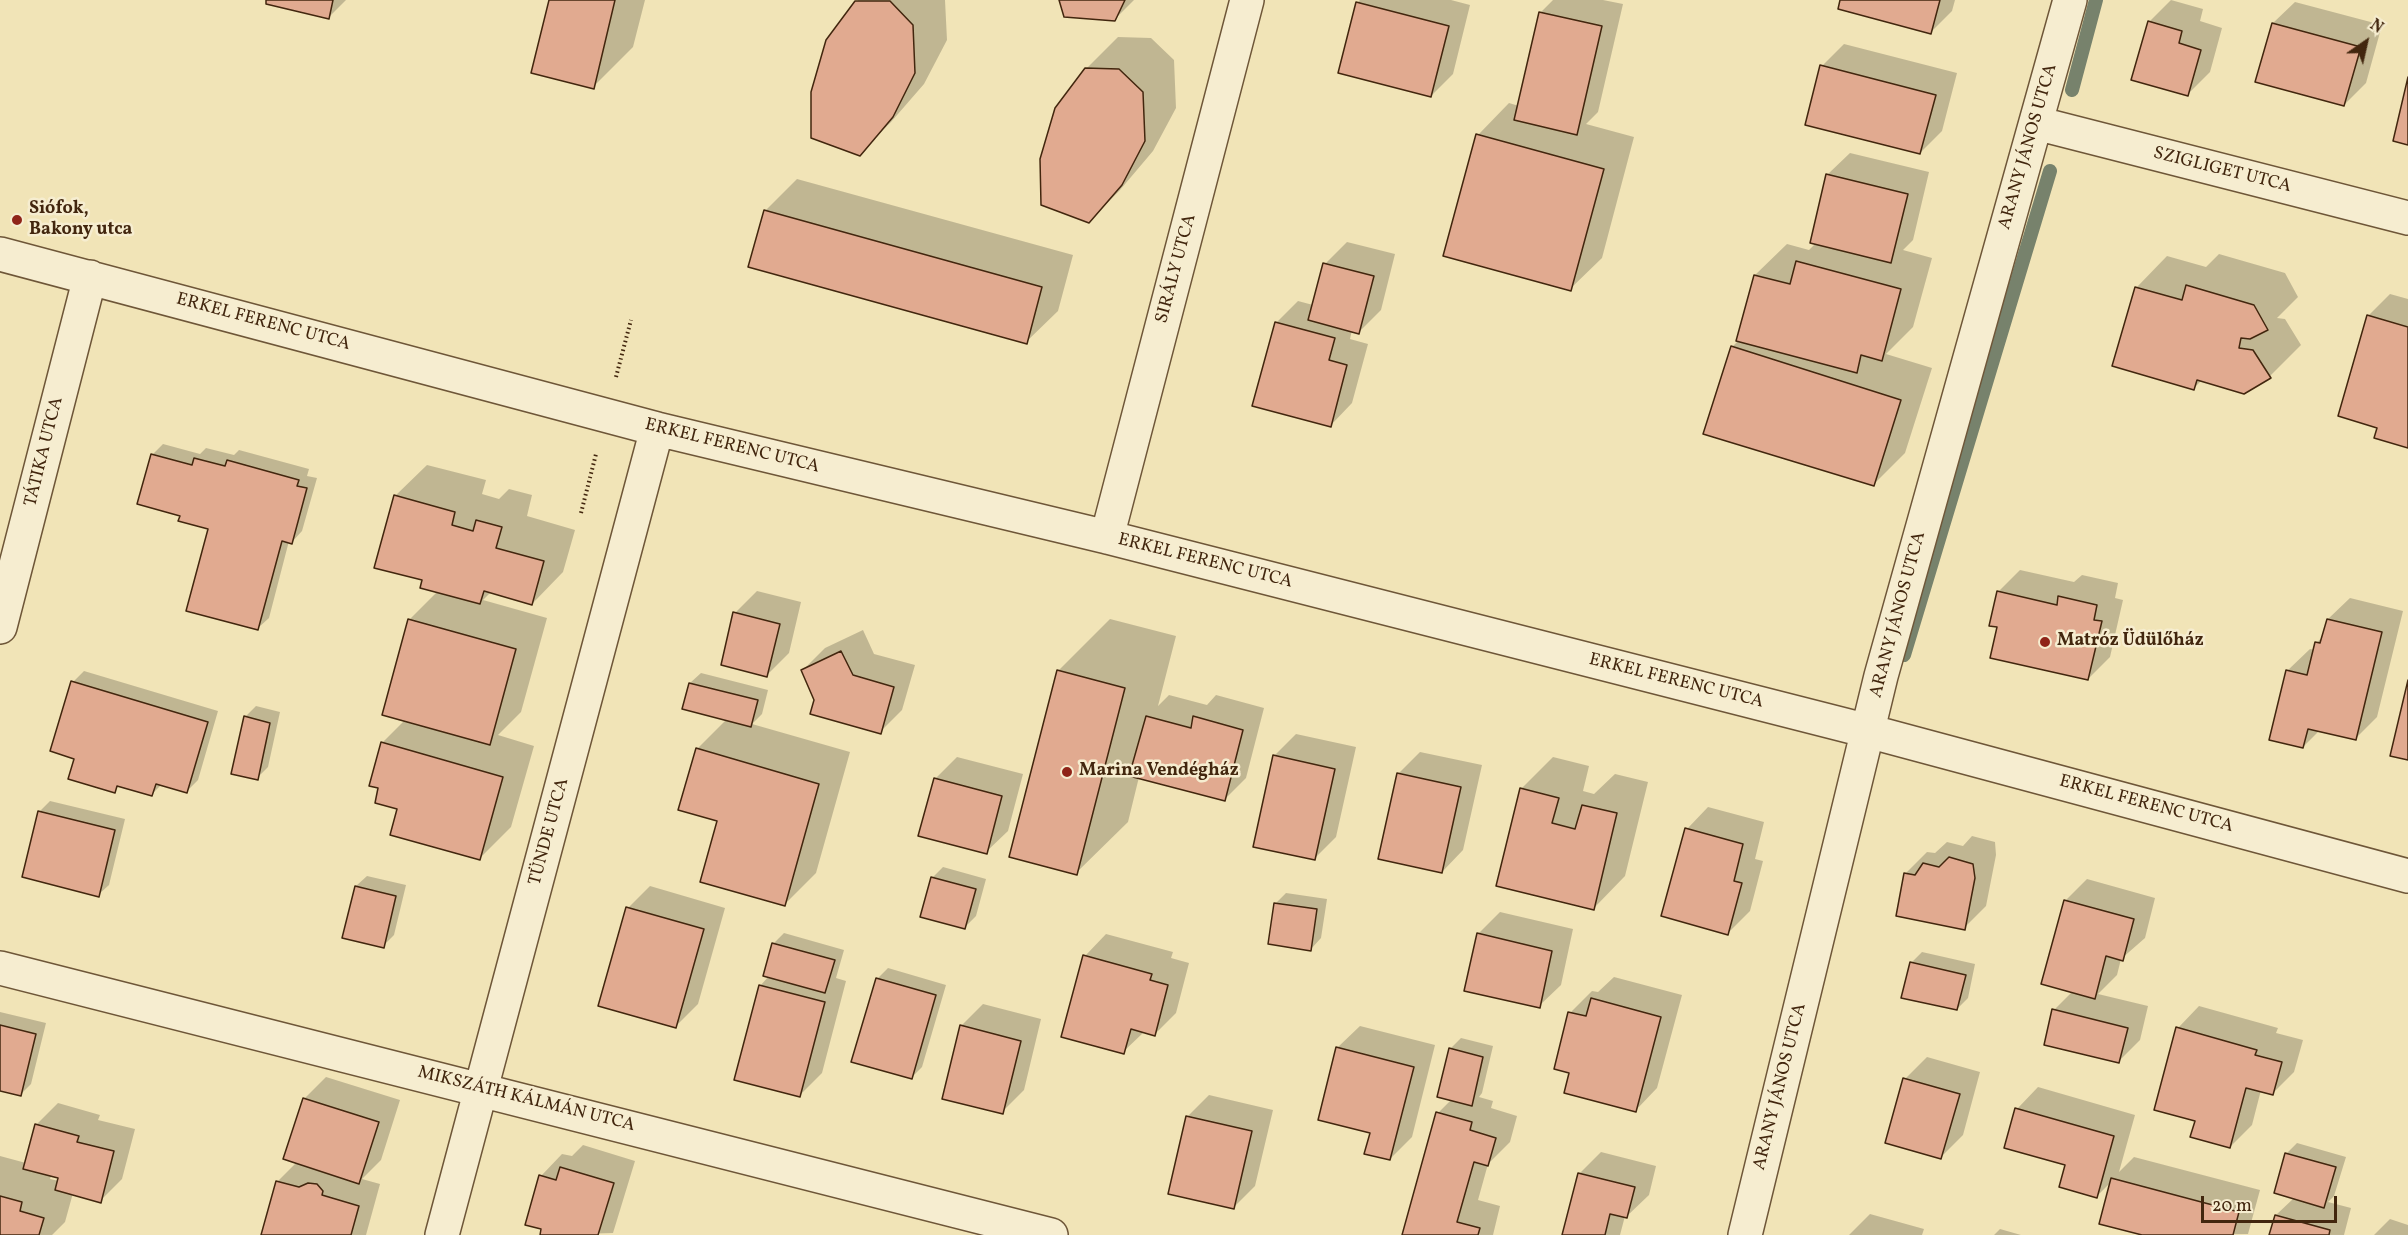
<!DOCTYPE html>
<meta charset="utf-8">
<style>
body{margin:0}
#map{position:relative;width:2408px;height:1235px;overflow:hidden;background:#f1e4b7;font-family:Vollkorn,serif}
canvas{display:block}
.north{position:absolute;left:2336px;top:12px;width:60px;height:60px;-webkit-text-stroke:4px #f6edd0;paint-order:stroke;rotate:34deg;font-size:16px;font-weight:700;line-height:24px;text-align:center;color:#42260e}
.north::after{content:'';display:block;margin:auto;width:21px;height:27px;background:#42260e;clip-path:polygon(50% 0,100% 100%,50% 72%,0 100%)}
.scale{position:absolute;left:2201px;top:1196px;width:136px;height:27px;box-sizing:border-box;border:3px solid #42260e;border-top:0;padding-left:8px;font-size:18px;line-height:21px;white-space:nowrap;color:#42260e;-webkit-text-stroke:4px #f6edd0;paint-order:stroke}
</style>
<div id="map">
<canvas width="2408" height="1235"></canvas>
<div class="north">N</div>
<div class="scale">20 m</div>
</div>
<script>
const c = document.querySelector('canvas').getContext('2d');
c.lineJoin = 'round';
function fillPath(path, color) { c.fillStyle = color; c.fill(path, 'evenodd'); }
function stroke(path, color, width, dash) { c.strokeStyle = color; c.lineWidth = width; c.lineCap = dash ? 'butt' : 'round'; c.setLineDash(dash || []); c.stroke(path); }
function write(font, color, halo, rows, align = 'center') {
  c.font = font + ' Vollkorn,serif'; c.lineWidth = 5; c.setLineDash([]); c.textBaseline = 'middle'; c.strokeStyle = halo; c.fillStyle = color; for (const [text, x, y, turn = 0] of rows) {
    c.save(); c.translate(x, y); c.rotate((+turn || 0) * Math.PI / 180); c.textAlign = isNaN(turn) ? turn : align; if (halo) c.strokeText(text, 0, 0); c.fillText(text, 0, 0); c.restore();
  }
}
fillPath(new Path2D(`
 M268,0H346L328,18Z
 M550,0H645L633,47L593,87Z
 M858,0H945L947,40L924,84L891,122L859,154Z
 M1060,0H1134L1115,19Z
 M1360,0H1451L1470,5L1453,74L1431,96L1357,3Z
 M1553,0H1603L1623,4L1598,112L1586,124L1634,137L1602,258L1570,289L1478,135L1509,103L1519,106L1540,13Z
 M1842,0H1955L1952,11L1930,33Z
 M2171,0L2203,9L2200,21L2222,28L2210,72L2188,94L2149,22Z
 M2295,2L2382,25L2366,83L2344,105L2273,23Z
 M1118,37L1151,38L1174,60L1176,108L1153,151L1120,190L1089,222L1086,69Z
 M1844,44L1957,73L1942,131L1920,153L1822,66Z
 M1850,153L1929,172L1913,240L1903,250L1932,258L1913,327L1886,354L1932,368L1905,453L1874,484L1732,347L1739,340L1755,275L1787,244L1809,250L1816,243L1811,242L1828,174Z
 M797,179L1073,255L1058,311L1026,342L765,211Z
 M1347,242L1395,254L1381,310L1359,332L1352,330L1350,339L1368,344L1352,403L1331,425L1276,323L1298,301L1313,305L1325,264Z
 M2219,254L2285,273L2298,297L2277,318L2285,319L2301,345L2270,376L2202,380L2194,388L2136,288L2167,256L2206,267Z
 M2390,294L2408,299V446L2379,427L2368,316Z
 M163,444L200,454L206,448L234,455L239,450L309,469L307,476L317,478L302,531L292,542L289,541L269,618L258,628L210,528L182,515L152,455Z
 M427,465L486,480L482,494L499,499L509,489L532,495L527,516L575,530L563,572L532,604L491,592L483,600L547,618L521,712L498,735L534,746L511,827L480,858L399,808L380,787L382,743L405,720L409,620L438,591L423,579L395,496Z
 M2020,570L2074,582L2082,575L2118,583L2115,598L2123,600L2110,657L2088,679L1998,626V592Z
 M757,591L801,602L789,653L767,675L735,613Z
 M2350,598L2403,611L2377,717L2355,739L2320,730L2303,747L2288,670L2310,649L2315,650L2316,643L2324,636L2328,619Z
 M1110,619L1176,636L1158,706L1169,695L1207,705L1216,695L1264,708L1246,778L1224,800L1139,777L1128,822L1076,873L1058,671Z
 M863,630L874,654L915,665L902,710L880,732L815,700L803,670L825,648Z
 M84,671L218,711L198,780L187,791L162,784L152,794L120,785L114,791L76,758L73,682Z
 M701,673L768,690L762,714L752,724L850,752L816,873L784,905L719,820L697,749L727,719L690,683Z
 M256,706L280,712L268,767L257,778L245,717Z
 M1296,734L1356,747L1336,837L1314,859L1274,756Z
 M1420,752L1482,765L1463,850L1442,872L1398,774Z
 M957,757L1023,774L1008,831L986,852L935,779Z
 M1553,757L1589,766L1583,791L1594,794L1615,774L1648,782L1625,876L1594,908L1521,789Z
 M50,801L125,819L109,885L98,895L39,812Z
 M1708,807L1764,822L1755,859L1763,861L1750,911L1728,933L1687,829Z
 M1972,836L1995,842L1996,855L1986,906L1964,928L1905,874L1927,852L1935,853L1947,842L1963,846Z
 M943,867L986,879L976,916L965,927L932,878Z
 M367,876L406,885L394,935L383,946L356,886Z
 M2087,879L2155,898L2145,938L2121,959L2117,975L2098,994L2148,1006L2140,1040L2118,1062L2054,1010L2073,991L2065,901Z
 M650,886L725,908L698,1004L676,1026L628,908Z
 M1286,893L1327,899L1321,938L1311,949L1275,904Z
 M1500,912L1573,929L1561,985L1539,1006L1478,934Z
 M784,933L844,950L836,978L846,981L822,1073L800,1095L760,986L769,976L773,944Z
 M1106,934L1173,952L1171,958L1189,963L1176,1013L1154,1035L1144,1032L1123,1052L1085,956Z
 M1922,952L1975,964L1968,998L1957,1009L1911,963Z
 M888,968L946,985L922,1067L911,1078L877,979Z
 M1614,977L1682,995L1657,1088L1636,1110L1571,1072L1570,1013L1592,991L1598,992Z
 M983,1004L1041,1019L1024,1090L1002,1112L961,1026Z
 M2199,1006L2278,1028L2276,1033L2303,1040L2294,1072L2272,1094L2261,1090L2252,1125L2230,1147L2196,1120L2178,1028Z
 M0,1012L46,1023L31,1084L20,1095L0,1090Z
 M1360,1026L1435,1045L1412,1137L1390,1159L1338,1047Z
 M1461,1038L1493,1046L1482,1093L1479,1097L1493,1101L1491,1108L1517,1116L1510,1142L1488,1164L1478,1200L1500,1206L1493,1235H1403L1438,1113L1452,1099L1450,1049Z
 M1927,1057L1980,1072L1963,1135L1941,1157L1905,1079Z
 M326,1077L400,1100L381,1160L362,1179L380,1184L366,1235H265L277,1182L297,1162L304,1099Z
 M2038,1087L2135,1115L2119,1172L2134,1157L2260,1190L2248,1234L2148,1235L2111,1182L2096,1197L2017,1109Z
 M1209,1095L1273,1110L1255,1186L1233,1208L1187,1117Z
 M58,1103L100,1115L98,1120L135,1129L122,1179L100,1201L73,1193L65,1222L52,1235H0V1156L26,1163L36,1125ZM52,1174L60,1177L59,1181L50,1179Z
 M2297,1143L2346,1157L2334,1196L2328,1202L2351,1208L2344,1235H2271L2276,1215L2294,1198L2275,1192L2287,1153Z
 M583,1145L635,1161L613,1233L541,1235V1176L562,1154L572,1156Z
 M1601,1152L1656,1166L1649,1195L1627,1216H1625L1620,1235H1563L1579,1174Z
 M1870,1214L1924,1229L1922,1235H1849Z
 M2390,1219L2408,1225V1235H2374Z
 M2000,1229L2021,1235H1994Z`), '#0003');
stroke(new Path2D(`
 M2072,90L2096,0
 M1904,655L2050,171`), '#77826c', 14);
const building = new Path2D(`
 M266,0H333L329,19L266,4Z
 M549,0H615L594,89L531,73Z
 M1059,0H1125L1115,21L1064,17Z
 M1840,0H1940L1931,34L1838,9Z
 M855,1H890L913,25L915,73L893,117L860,156L811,138V92L826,40Z
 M1356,2L1449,26L1431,97L1338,73Z
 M1539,12L1602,26L1577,135L1514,120Z
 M2148,21L2182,31L2179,43L2201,50L2188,96L2131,80Z
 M2272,23L2361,47L2344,106L2255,82Z
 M1820,65L1936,95L1920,154L1805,125Z
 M1085,68L1119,69L1143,92L1145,141L1122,185L1089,223L1041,205L1040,159L1055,108Z
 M2408,77V145L2393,141Z
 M1476,134L1604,169L1571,291L1443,256Z
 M1826,174L1908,194L1891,263L1810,243Z
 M764,210L1042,287L1027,344L748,267Z
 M1796,261L1901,289L1882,361L1861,355L1857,373L1736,341L1754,275L1790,284Z
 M1323,263L1374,276L1359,334L1308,320Z
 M2186,285L2254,305L2268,330L2250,339L2241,338L2239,348L2253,350L2271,378L2244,394L2197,380L2194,390L2112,366L2135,287L2182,300Z
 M2367,315L2408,327V448L2374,438L2377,428L2338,416Z
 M1275,322L1335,338L1329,360L1347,365L1331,427L1252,406Z
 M1731,346L1901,400L1874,486L1703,434Z
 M151,454L192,465L194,458L225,466L227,460L299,480L297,486L307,488L292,544L282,541L258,630L186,611L208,529L178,521L180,516L137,504Z
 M394,495L455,512L452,525L473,531L476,520L502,527L496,548L544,561L532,605L484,591L480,604L420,588L422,580L374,568Z
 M1997,591L2057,605L2058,596L2097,605L2094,620L2102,621L2088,680L1990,658L1997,627L1989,626Z
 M733,612L780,624L767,677L721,665Z
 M408,619L516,649L490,745L382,715Z
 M2327,619L2382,632L2356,740L2308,729L2303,748L2269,740L2286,670L2307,675L2315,642L2320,643Z
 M841,651L853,675L894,687L881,734L810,714L814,700L801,670Z
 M1057,670L1125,688L1077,875L1009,857Z
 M2408,680V760L2390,756Z
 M71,681L208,722L187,793L156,784L152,796L117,786L115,793L68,779L74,759L50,751Z
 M689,683L758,700L751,727L682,709Z
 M244,716L270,723L258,780L231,774Z
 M1146,716L1191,728L1193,716L1243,730L1225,801L1129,776Z
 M381,742L503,777L480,860L390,835L397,809L375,803L378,788L369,786Z
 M696,748L819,784L785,906L700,882L717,821L678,810Z
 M1273,755L1335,769L1315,860L1253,847Z
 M1397,773L1461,787L1442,873L1378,859Z
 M934,778L1002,796L987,854L918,836Z
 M1520,788L1559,798L1552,823L1575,829L1582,805L1617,813L1594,910L1496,886Z
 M38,811L115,830L99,897L22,877Z
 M1685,828L1743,844L1734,881L1742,883L1728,935L1661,916Z
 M1949,857L1973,864L1975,878L1965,930L1896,916L1904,873L1915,875L1923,863L1939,867Z
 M931,877L976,889L965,929L920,917Z
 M355,886L396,896L384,948L342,938Z
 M2064,900L2134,919L2123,961L2106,956L2095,999L2041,984Z
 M1274,903L1317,909L1311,951L1268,944Z
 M626,907L704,929L676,1028L598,1006Z
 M1477,933L1552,951L1540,1008L1464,991Z
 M772,943L835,960L825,993L763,976Z
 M1083,955L1152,974L1150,980L1168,985L1155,1036L1131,1029L1124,1054L1061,1037Z
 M1910,962L1966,975L1957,1010L1901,998Z
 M876,978L936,995L912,1079L851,1062Z
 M759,985L825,1002L800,1097L734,1080Z
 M1591,998L1661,1017L1636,1112L1564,1093L1569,1073L1554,1069L1568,1012L1586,1016Z
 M2052,1009L2128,1028L2119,1063L2044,1045Z
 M0,1025L36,1034L21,1096L0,1091Z
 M960,1025L1021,1041L1003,1114L942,1099Z
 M2176,1027L2257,1050L2255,1055L2282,1062L2273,1095L2246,1088L2230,1148L2190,1137L2195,1121L2154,1110Z
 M1336,1047L1414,1067L1390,1160L1364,1154L1370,1133L1318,1120Z
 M1449,1048L1483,1057L1472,1106L1437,1097Z
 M1903,1078L1960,1094L1941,1159L1885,1143Z
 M303,1098L379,1122L359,1184L283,1159Z
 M2015,1108L2114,1136L2097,1198L2059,1187L2065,1165L2004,1148Z
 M1436,1112L1472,1122L1470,1130L1496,1138L1488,1166L1474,1162L1457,1222L1480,1228L1478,1235H1402Z
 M1186,1116L1252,1131L1234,1209L1168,1194Z
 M35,1124L79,1136L77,1142L114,1151L101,1203L55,1190L58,1178L23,1169Z
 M2285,1153L2336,1167L2324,1208L2274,1193Z
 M560,1167L614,1183L598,1235H540L541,1229L525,1225L539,1175L556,1180Z
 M1578,1173L1635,1187L1627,1218L1610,1214L1605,1235H1562Z
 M2111,1178L2239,1212L2233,1235H2142L2099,1224Z
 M276,1181L299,1187L308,1183L317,1184L323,1191L322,1195L359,1206L351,1235H261Z
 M0,1196L22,1202L20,1211L44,1218L39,1235H0Z
 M2275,1215L2330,1230L2329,1235H2269Z`);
fillPath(building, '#e1aa90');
stroke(building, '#42260e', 1.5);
const minor = new Path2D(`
 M2036,123L2408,218
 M0,254L657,429L1107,537L1868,731L2408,876
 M1107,537L1247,0
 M0,627L90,277
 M0,968L1051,1235
 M442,1235L657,429
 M1745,1235L1881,676L2070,0`);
stroke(minor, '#6e5638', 36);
stroke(new Path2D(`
 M616,377L631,320
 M581,513L596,454`), '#42260e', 4, [1.5, 3]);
stroke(minor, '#f6edd0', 33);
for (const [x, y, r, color] of [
 [17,220,6,"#8f2418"],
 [2045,642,6,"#8f2418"],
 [1067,772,6,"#8f2418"]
]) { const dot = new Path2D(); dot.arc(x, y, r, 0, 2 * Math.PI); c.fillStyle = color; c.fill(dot); stroke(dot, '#f6edd0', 2); }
write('18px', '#42260e', '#f6edd0', [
 ["ARANY JÁNOS UTCA",2029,147,-74],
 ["SZIGLIGET UTCA",2222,171,14],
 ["SIRÁLY UTCA",1177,269,-75],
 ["ERKEL FERENC UTCA",263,323,15],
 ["ERKEL FERENC UTCA",732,447,14],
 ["TÁTIKA UTCA",45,452,-76],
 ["ERKEL FERENC UTCA",1205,562,14],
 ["ARANY JÁNOS UTCA",1899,615,-75],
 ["ERKEL FERENC UTCA",1676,682,14],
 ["ERKEL FERENC UTCA",2146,805,15],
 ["TÜNDE UTCA",550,832,-75],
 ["ARANY JÁNOS UTCA",1781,1087,-76],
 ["MIKSZÁTH KÁLMÁN UTCA",526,1100,14]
]);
write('bold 18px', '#42260e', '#f6edd0', [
 ["Siófok,",29,210],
 ["Bakony utca",29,231],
 ["Matróz Üdülőház",2057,642],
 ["Marina Vendégház",1079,772]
], 'left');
</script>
